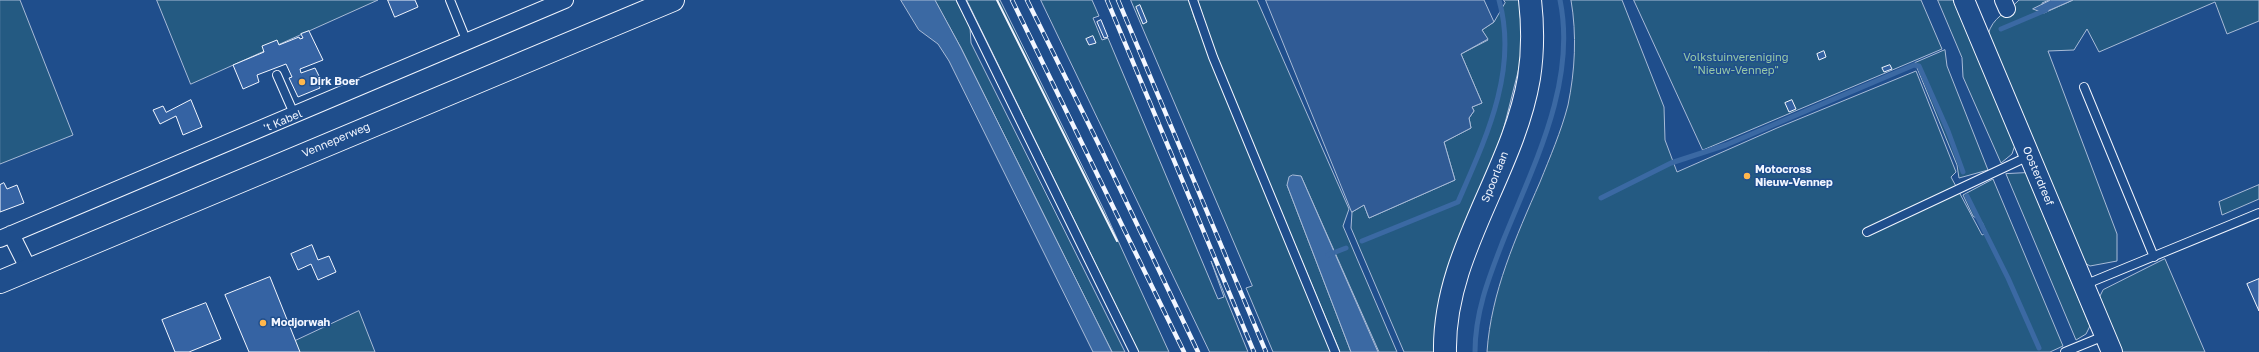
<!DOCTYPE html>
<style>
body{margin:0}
canvas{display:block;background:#1f4e8c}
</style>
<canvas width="2259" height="352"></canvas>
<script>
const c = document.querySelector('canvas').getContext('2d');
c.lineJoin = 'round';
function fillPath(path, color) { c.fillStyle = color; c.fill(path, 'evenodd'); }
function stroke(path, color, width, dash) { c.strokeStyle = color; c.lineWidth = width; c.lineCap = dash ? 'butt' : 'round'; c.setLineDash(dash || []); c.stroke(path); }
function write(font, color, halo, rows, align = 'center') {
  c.font = font + ' "Golos Text",sans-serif'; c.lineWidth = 3; c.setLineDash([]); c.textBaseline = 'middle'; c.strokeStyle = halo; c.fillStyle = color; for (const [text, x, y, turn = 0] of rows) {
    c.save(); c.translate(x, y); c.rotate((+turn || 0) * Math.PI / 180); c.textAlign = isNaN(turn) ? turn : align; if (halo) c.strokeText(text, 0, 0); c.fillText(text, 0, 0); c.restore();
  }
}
const green = new Path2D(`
 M0,0H20L73,135L0,164Z
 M157,0H378L191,84Z
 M935,0H956L970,27L971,43L1125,352H1112L961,48Z
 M967,0H1000L1104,210L1169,352H1139Z
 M1041,0H1092L1099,16L1093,18L1102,40L1108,38L1218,299L1224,297L1211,261L1248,352H1210Z
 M1131,0H1189L1194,17L1333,352H1273L1246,288L1252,286Z
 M1198,0H1257L1349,209L1343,226L1397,352H1379L1301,176L1287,185L1351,352H1340L1216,56Z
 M1504,0H1519L1523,52L1502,135L1471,215L1436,318L1435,352H1404L1351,228L1352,212L1364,205L1369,218L1455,180L1444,142L1471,128L1469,118L1474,111L1472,107L1482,103L1461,54L1488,40L1482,30L1494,22L1505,3Z
 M1571,0H1622L1664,107L1665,140L1677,172L1777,128L1916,71L1956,172L1951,177L1982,235L1987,233L1982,222L1973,216L1963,195L1993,179L2063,346L2050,352H1487C1491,292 1516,237 1540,182C1550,157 1561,132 1568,105C1575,71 1577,35 1571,0Z
 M1634,0H1921L1942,49L1703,150Z
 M1938,0H1953L2015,145L2012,154L2001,163L1963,77L1962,58Z
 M2019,0H2049L2042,3L2044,13L2073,0H2259V21L2227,34L2215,2L2099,52L2087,29L2074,50L2048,51L2117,234V261L2090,266L2083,262L1988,35C1992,17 2007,13 2019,0Z
 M1945,50L1947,66L1988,170L1959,178L1957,165L1915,63Z
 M2026,173L2090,326L2086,334L2076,340L2006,174Z
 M2259,185V199L2222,215L2219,202Z
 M2165,259L2205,352H2122L2099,298L2103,290Z
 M359,311L375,352H298L293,342Z`);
fillPath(green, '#245a82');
stroke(green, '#a8bbd7', 1);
const parking = new Path2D(`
 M1266,0H1484L1494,22L1482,30L1488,39L1461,54L1482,103L1472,107L1474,111L1469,118L1471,128L1444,142L1455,180L1369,218L1364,205L1352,212Z`);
fillPath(parking, '#305b95');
stroke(parking, '#a8bbd7', 1);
const water = new Path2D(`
 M901,0H935L961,48L1112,352H1093L949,61L938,44L919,30Z
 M2051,0H2073L2043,13L2033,9Z
 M1293,175L1301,176L1378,352H1351L1287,185L1289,177Z`);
fillPath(water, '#3b69a3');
stroke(water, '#a8bbd7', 1);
stroke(new Path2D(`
 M2001,29L2046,10
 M1967,196L2008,278L2039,348
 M1601,198L1671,163L1726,145L1914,65L1919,66L1948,131L1963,172
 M1362,241L1458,202C1485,140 1519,70 1499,0
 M1328,255L1346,248
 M1475,352C1475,312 1489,277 1503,241C1533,166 1577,83 1560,0`), '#3b69a3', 5);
const building = new Path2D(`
 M388,0H415L418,7L395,17Z
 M1140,5L1147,22L1143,24L1136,7Z
 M1101,20L1108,37L1104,38L1097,22Z
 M309,31L323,60L300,69L301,73L315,68L319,76L315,78L320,88L298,97L289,78L292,77L286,64L257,75L259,82L243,89L233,65L264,52L262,46L277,40L279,45L299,37L300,39L303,38L301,34Z
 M1093,36L1096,43L1089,45L1086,39Z
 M1824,51L1826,57L1819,60L1817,54Z
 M1890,65L1892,69L1884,72L1882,68Z
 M191,100L202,127L183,135L176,116L160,124L153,110L163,106L166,112Z
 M1792,100L1796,109L1789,112L1785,103Z
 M4,183L7,189L17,185L24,203L0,212V185Z
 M312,245L318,260L329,256L336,272L318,280L311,264L298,270L291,254Z
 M270,277L300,352H249L225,295Z
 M2259,279V311L2247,284Z
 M206,303L221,339L189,352H175L162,320Z`);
fillPath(building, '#3563a3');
stroke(building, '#f2f6ff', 1);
const service = new Path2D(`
 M450,0L467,42
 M961,0L1134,352
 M1193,0L1213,57L1335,352
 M277,75L295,116
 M2084,87L2154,257
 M1867,232L2029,156
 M2084,285L2259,213
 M2065,352L2104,336`);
const minor = new Path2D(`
 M2003,0L2007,9
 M11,234L29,270
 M0,239L565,0`);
const tertiary = new Path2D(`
 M1964,0L2112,352`);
const secondary = new Path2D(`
 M0,282L673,0
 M1445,352C1443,254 1513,173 1529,78C1533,52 1533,26 1530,0`);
stroke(service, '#f2f6ff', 10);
stroke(minor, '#f2f6ff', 18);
stroke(tertiary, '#f2f6ff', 22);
stroke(secondary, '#f2f6ff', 24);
stroke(service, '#1f4e8c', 8);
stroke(minor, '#1f4e8c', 16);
stroke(tertiary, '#1f4e8c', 20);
stroke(secondary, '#1f4e8c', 22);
const rail = new Path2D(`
 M1012,0L1184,352
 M1027,0L1101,149L1198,352
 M1107,0L1254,352
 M1118,0L1266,352`);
stroke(rail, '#f2f6ff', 4.5);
stroke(rail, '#1f4e8c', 3, [9]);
stroke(new Path2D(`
 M997,0L1117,241`), '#f2f6ff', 2);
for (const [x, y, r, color] of [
 [302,82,4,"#ffb74d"],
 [1747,176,4,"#ffb74d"],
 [263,323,4,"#ffb74d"]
]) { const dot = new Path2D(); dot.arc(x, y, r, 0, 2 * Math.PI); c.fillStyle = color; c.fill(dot); stroke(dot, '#1f4e8c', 1.5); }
write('11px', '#97c8a6', '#1f4e8c', [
 ["Volkstuinvereniging",1736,58],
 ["\"Nieuw-Vennep\"",1736,71]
]);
write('bold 11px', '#f2f6ff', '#1f4e8c', [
 ["Dirk Boer",310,82],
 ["Motocross",1755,170],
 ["Nieuw-Vennep",1755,183],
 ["Modjorwah",271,323]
], 'left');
write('11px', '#f2f6ff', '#1f4e8c', [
 ["'t Kabel",283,121,-23],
 ["Venneperweg",336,140,-23],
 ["Oosterdreef",2038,176,67],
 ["Spoorlaan",1495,177,-68]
]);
</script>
